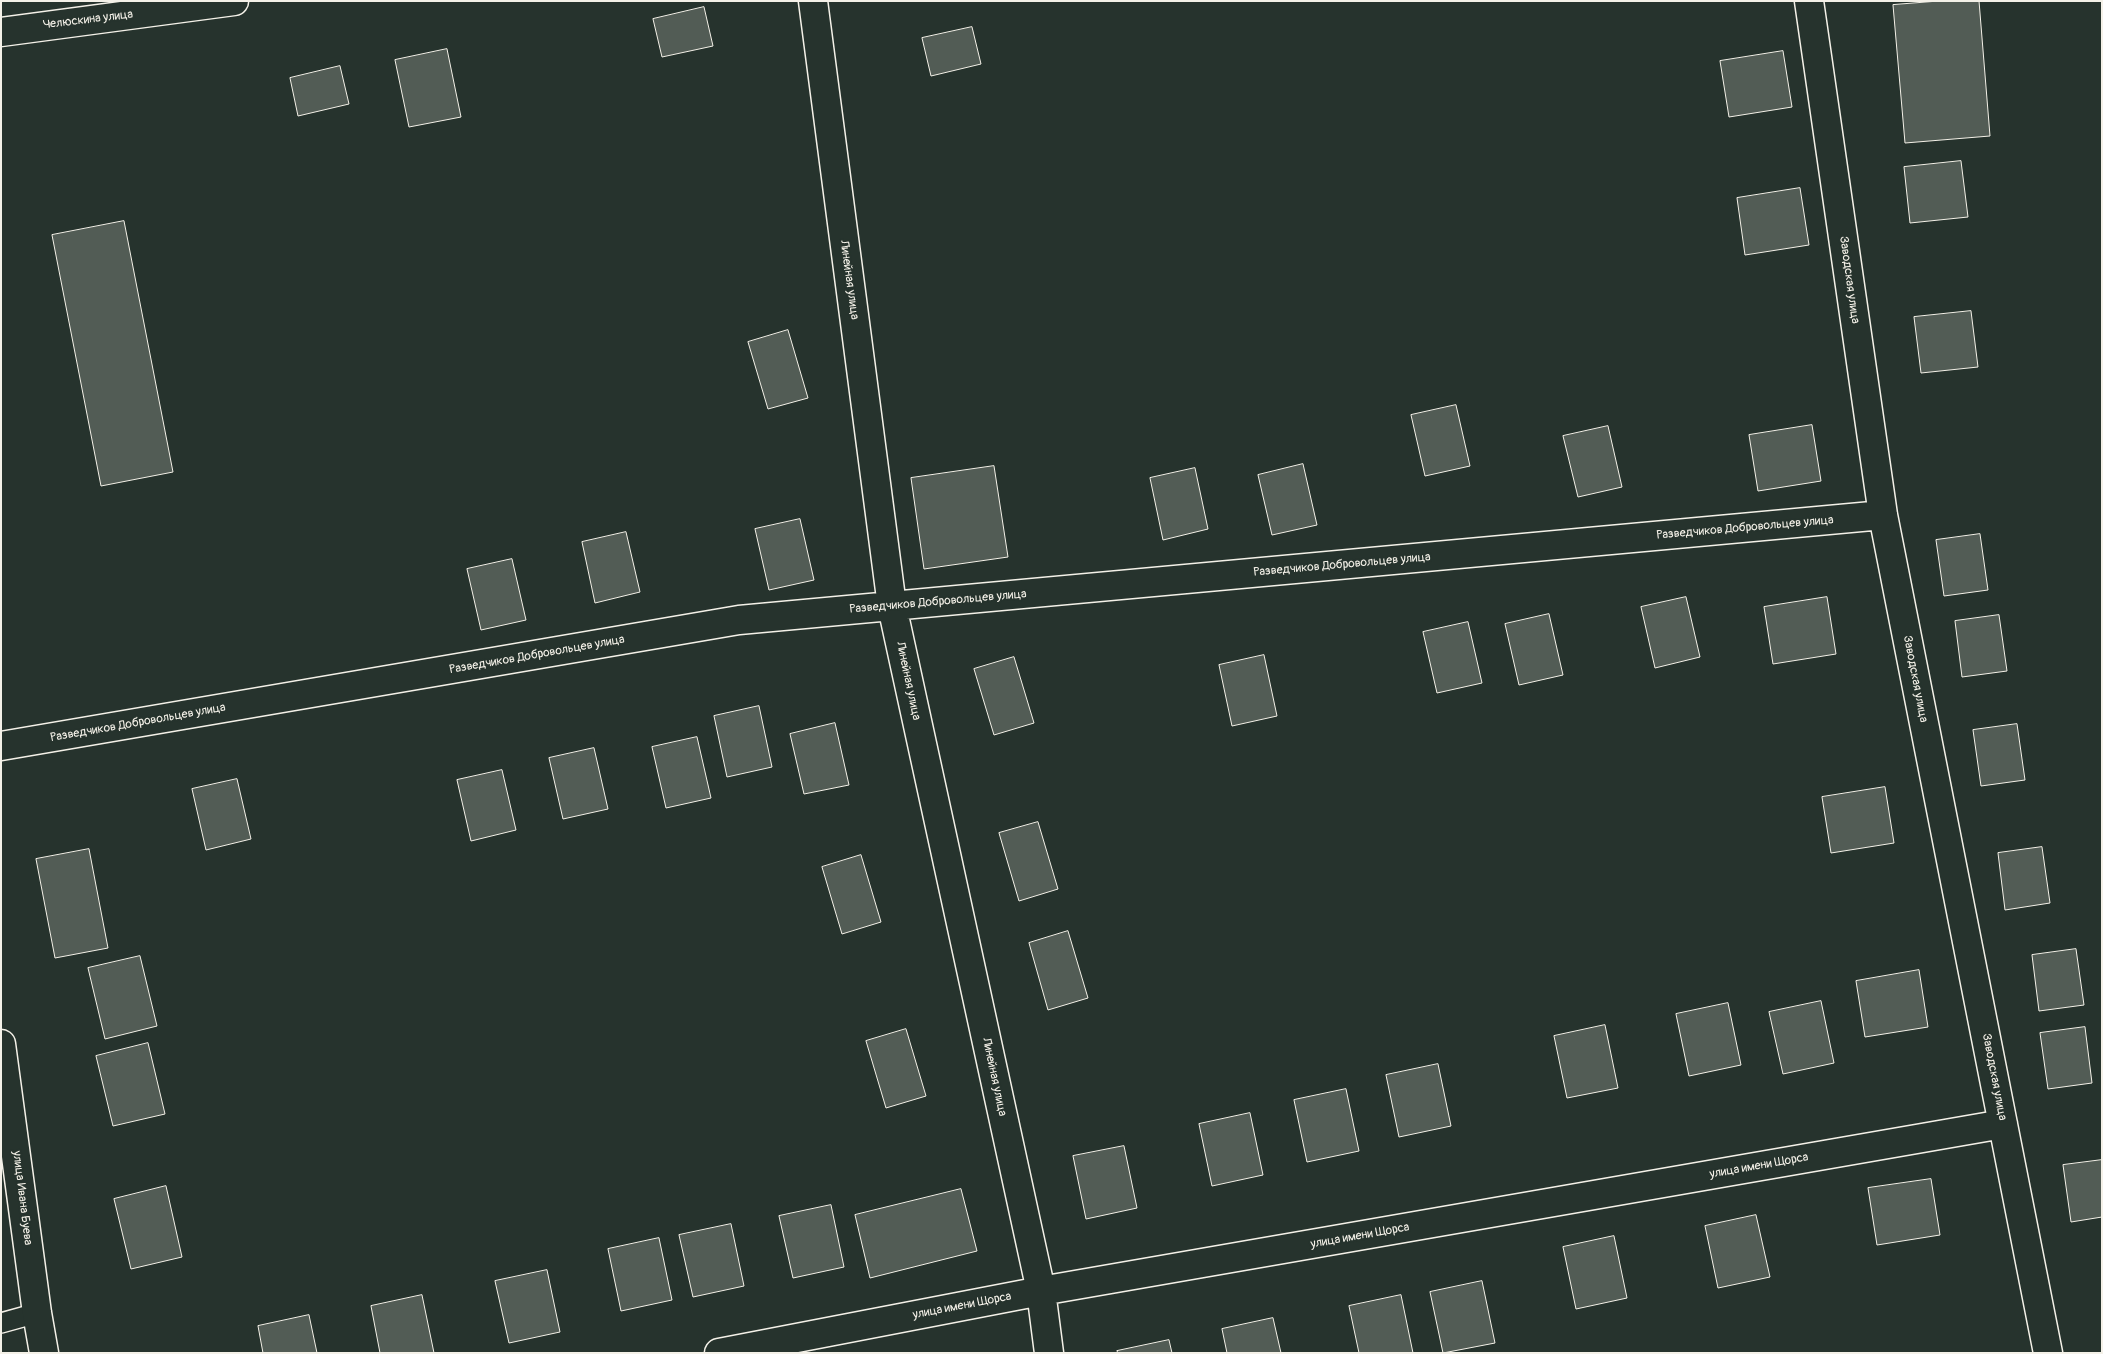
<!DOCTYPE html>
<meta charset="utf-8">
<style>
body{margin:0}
#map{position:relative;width:2103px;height:1354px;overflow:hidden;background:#26332d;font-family:Pangolin,sans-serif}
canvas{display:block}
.frame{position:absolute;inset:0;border:2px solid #f4f1e8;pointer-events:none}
</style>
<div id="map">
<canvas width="2103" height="1354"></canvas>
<div class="frame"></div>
</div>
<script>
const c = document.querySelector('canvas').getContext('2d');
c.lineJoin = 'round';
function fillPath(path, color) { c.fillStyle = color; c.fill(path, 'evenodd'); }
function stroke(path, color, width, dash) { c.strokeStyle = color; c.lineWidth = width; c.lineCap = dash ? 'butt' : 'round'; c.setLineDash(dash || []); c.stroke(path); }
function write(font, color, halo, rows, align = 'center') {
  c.font = font + ' Pangolin,sans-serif'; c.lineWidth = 4; c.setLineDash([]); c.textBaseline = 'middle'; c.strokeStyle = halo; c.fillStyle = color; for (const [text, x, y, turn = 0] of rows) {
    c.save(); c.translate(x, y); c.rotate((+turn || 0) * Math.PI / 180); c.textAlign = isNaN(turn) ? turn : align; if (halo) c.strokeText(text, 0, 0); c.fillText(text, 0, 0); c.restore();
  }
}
const building = new Path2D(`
 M1939,1H1979L1990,136L1905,143L1893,5Z
 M704,7L713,46L662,57L653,19Z
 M972,27L981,64L931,76L922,38Z
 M447,49L461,117L409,127L395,60Z
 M1783,51L1792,107L1729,117L1720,61Z
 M340,66L349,104L298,116L290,78Z
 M1961,161L1968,217L1910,223L1904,167Z
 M1800,188L1809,245L1745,255L1737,198Z
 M124,221L173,472L101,486L52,235Z
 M1971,311L1978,367L1921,373L1914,317Z
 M788,330L808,398L768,409L748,342Z
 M1456,405L1470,466L1425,476L1411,415Z
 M1812,425L1821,481L1758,491L1749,435Z
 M1608,426L1622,487L1578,497L1563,436Z
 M1303,464L1317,525L1272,535L1258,475Z
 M994,466L1008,557L924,569L911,478Z
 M1195,468L1208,529L1163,540L1150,478Z
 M800,519L814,580L769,590L755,529Z
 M626,532L640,592L595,603L582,542Z
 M1980,534L1988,590L1944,596L1936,540Z
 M512,559L526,620L481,630L467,569Z
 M1686,597L1700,657L1655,668L1641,607Z
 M1827,597L1836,654L1773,664L1764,607Z
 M1549,614L1563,675L1519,685L1505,624Z
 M1999,615L2007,671L1962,677L1955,621Z
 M1468,622L1482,683L1437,693L1423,632Z
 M1264,655L1277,716L1232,726L1219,665Z
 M1014,657L1034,723L994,735L974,669Z
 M759,706L772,767L727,777L714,716Z
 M835,723L849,785L804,794L790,734Z
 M2017,724L2025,780L1981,786L1973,730Z
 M697,737L711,798L666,808L652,747Z
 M594,748L608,809L563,819L549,758Z
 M502,770L516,830L471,841L457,780Z
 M237,779L251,839L206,850L192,789Z
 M1885,787L1894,843L1831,853L1822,797Z
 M1038,822L1058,889L1019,901L999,833Z
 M2042,847L2050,903L2005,910L1998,853Z
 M89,849L108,948L55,958L36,859Z
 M861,855L881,922L842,934L822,867Z
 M1068,931L1088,998L1048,1010L1029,943Z
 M2076,949L2084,1005L2039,1011L2032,955Z
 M140,956L157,1026L105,1039L88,968Z
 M1919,970L1928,1027L1865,1037L1856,981Z
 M1821,1001L1834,1063L1783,1074L1769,1012Z
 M1728,1003L1741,1065L1689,1076L1676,1014Z
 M1605,1025L1618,1088L1567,1098L1554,1036Z
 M2085,1027L2092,1083L2048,1089L2040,1033Z
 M906,1029L926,1096L886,1108L866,1041Z
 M148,1043L165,1114L113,1126L96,1056Z
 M1438,1064L1451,1126L1399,1137L1386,1075Z
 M1346,1089L1359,1151L1307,1162L1294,1100Z
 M1250,1113L1263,1175L1212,1186L1199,1124Z
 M1124,1146L1137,1208L1086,1219L1073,1156Z
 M2102,1160V1217L2071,1222L2063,1165Z
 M1931,1179L1940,1235L1877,1245L1868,1188Z
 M166,1186L182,1257L131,1269L114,1199Z
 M961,1189L977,1251L870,1278L855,1215Z
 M831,1205L844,1267L793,1278L779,1216Z
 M1756,1215L1770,1277L1718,1288L1705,1226Z
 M731,1224L744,1286L693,1297L679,1235Z
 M1614,1236L1627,1298L1576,1309L1563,1247Z
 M659,1238L672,1300L621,1311L608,1249Z
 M547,1270L560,1332L509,1343L495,1281Z
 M1482,1281L1495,1343L1443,1353L1430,1292Z
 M422,1295L434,1353H380L371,1306Z
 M1401,1295L1413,1353H1359L1349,1306Z
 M309,1315L317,1353H263L258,1326Z
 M1273,1318L1281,1353H1227L1222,1329Z
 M1169,1340L1172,1353H1118L1117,1351Z`);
fillPath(building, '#525c55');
stroke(building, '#f4f1e8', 1);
const lane = new Path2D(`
 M1,1323L37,1313`);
const street = new Path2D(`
 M813,1L892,606L1041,1291L1049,1353
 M1809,1L1883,515L2048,1353
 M1,32L234,1
 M1,746L739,620L1883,515
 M1,1044L37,1313L44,1353
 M719,1353L1041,1291L2003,1124`);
stroke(lane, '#f4f1e8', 22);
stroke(street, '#f4f1e8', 31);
stroke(lane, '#26332d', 19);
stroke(street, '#26332d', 28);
write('12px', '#f4f1e8', '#26332d', [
 ["Челюскина улица",88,20,-7],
 ["Линейная улица",849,280,82],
 ["Заводская улица",1849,280,82],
 ["Разведчиков Добровольцев улица",1745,528,-5],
 ["Разведчиков Добровольцев улица",1342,565,-5],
 ["Разведчиков Добровольцев улица",938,602,-5],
 ["Разведчиков Добровольцев улица",537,655,-10],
 ["Заводская улица",1915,679,79],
 ["Линейная улица",908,681,78],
 ["Разведчиков Добровольцев улица",138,723,-10],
 ["Линейная улица",994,1077,78],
 ["Заводская улица",1994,1077,79],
 ["улица имени Щорса",1759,1166,-10],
 ["улица Ивана Буева",22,1198,83],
 ["улица имени Щорса",1360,1236,-10],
 ["улица имени Щорса",962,1306,-11]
]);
</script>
